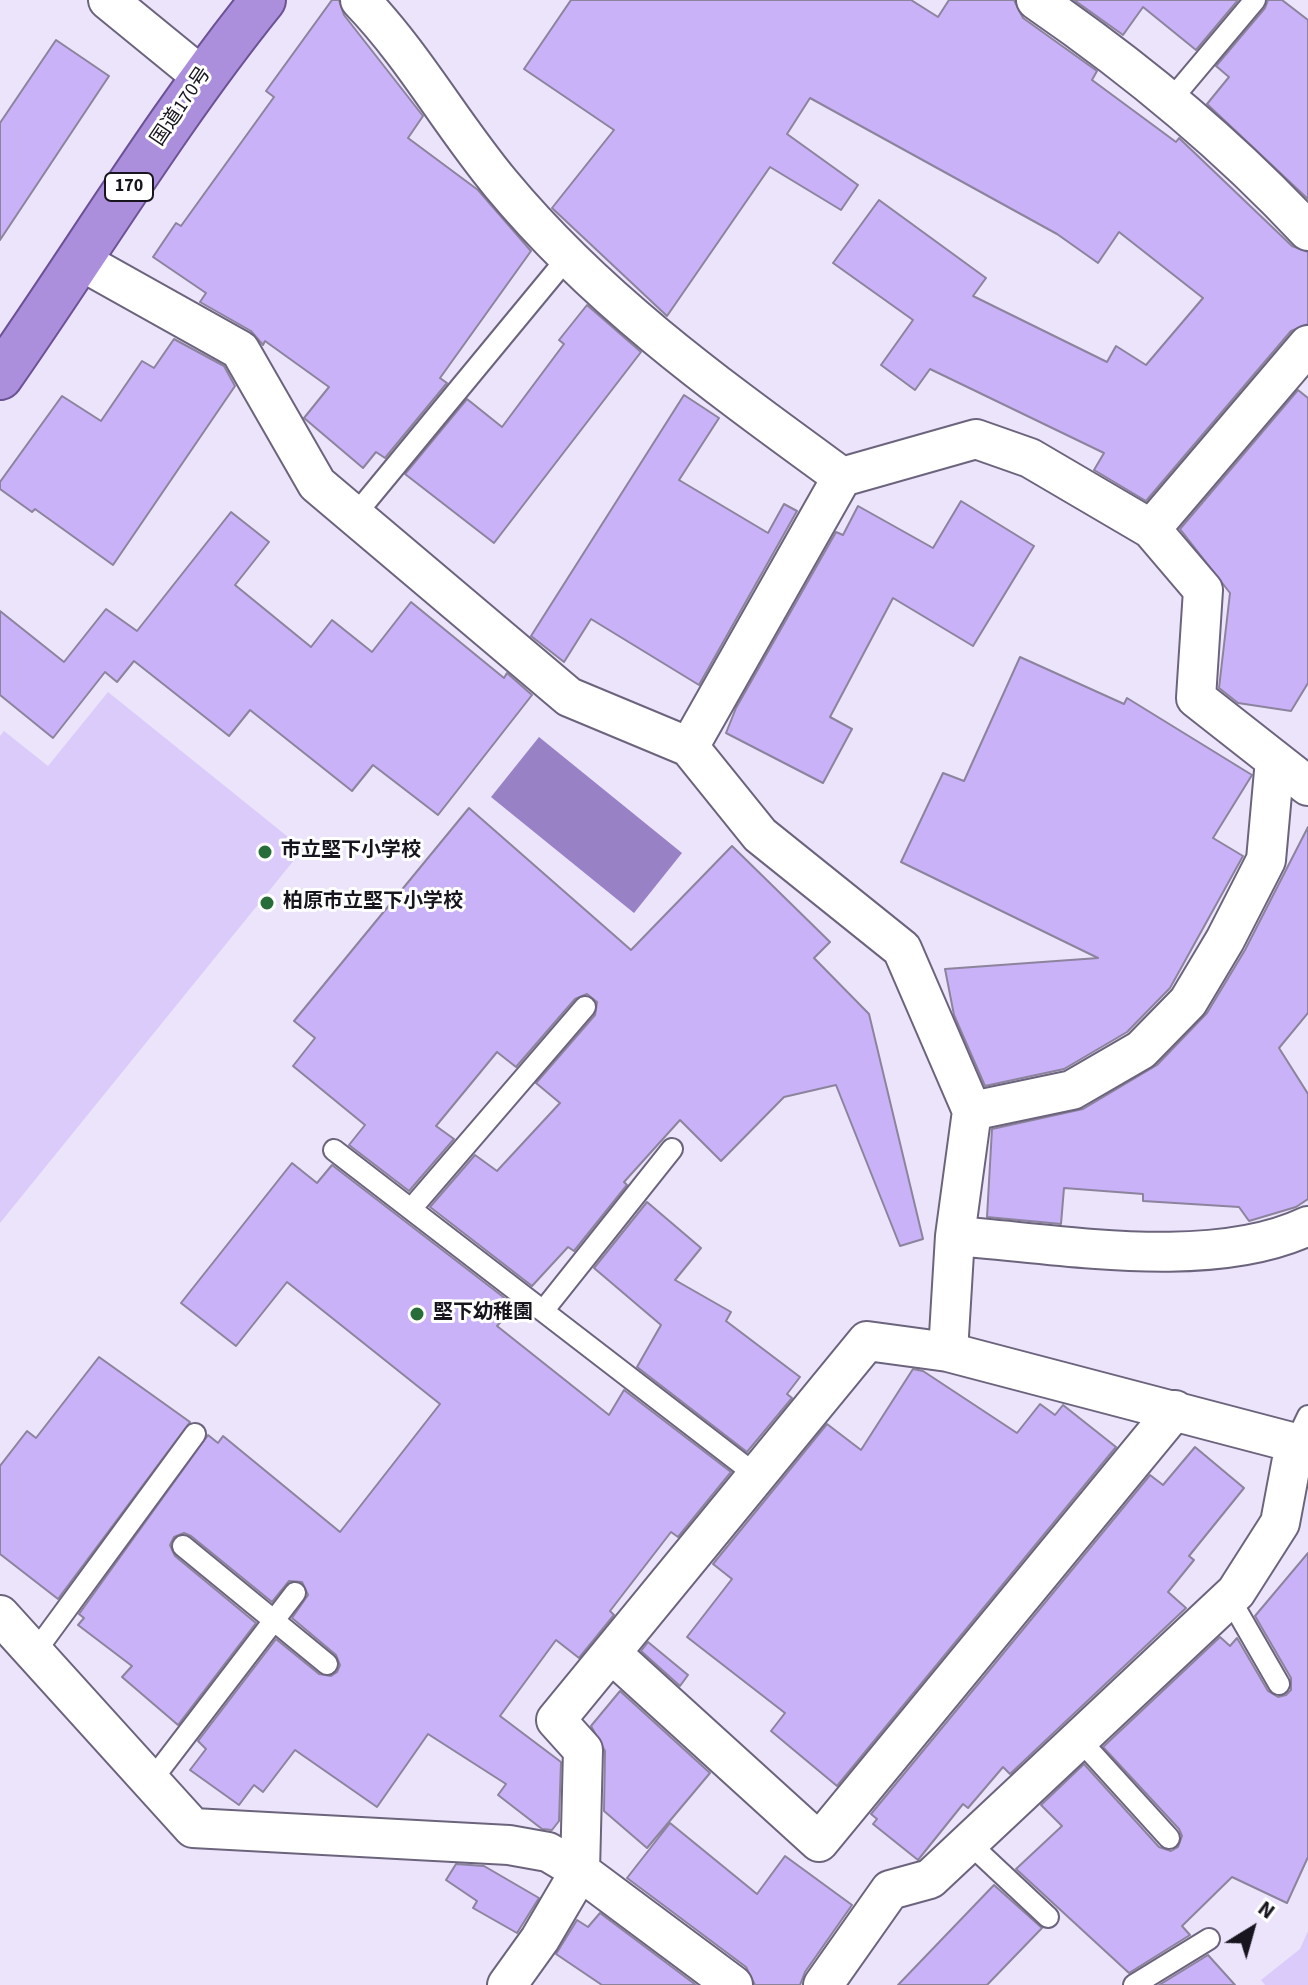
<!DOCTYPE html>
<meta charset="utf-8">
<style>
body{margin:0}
#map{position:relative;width:1308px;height:1985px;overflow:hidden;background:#ebe4fb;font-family:"Source Sans 3",sans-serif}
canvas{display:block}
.north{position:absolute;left:1212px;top:1889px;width:80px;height:80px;-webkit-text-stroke:6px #fff;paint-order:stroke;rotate:37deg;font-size:22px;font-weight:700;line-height:32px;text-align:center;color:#18151e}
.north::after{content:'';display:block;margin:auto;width:28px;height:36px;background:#18151e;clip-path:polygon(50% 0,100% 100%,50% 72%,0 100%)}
</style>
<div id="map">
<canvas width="1308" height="1985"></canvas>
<div class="north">N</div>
</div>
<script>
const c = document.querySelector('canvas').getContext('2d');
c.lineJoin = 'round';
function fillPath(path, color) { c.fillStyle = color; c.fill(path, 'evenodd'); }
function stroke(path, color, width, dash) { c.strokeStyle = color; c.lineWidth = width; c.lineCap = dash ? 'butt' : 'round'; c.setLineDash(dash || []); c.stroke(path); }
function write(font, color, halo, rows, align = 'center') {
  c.font = font + ' "Source Sans 3","Noto Sans JP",sans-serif'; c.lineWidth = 6; c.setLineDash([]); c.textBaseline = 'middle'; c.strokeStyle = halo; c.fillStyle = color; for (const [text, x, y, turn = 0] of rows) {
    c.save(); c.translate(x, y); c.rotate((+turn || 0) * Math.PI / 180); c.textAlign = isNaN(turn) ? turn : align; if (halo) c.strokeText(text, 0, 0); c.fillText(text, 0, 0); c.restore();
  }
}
fillPath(new Path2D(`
 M108,692L303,849L0,1223V736L4,731L48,766Z
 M1308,1931V1985H1265L1261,1980L1300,1949Z`), '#dacbfb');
fillPath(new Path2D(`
 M539,737L682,853L634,913L491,797Z`), '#9881c4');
const building = new Path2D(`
 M332,0H339L344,15L423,116L408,138L478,190L531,251L440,378L447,383L385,458L376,452L363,468L304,418L329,387L265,341L263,345L251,331L200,302L206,293L153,257L176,223L181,226L274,97L266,91Z
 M571,0H911L938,17L949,0H1014L1023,18L1097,71L1092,80L1176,142L1179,138L1292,246L1308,252V324L1291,331L1146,501L1094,470L1104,453L930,369L915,390L881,365L913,320L833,263L879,200L986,278L973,296L1107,362L1116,346L1146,365L1203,298L1119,232L1098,263L1057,234L810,98L787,134L858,185L841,210L770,167L667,316L552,208L614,130L524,69Z
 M1074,0H1238L1196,50L1143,7L1123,35Z
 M1268,0H1282L1308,20V199L1207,104L1229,77L1216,66L1265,8Z
 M56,40L109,76L0,240V123Z
 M587,305L641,352L494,543L405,474L467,399L502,427L564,344L559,340Z
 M174,339L224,366L235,386L113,565L35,509L32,512L0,489V482L62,396L101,421L142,361L154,368Z
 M1298,390L1308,398V683L1291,711L1238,703L1219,688L1230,593L1180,529Z
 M684,395L719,418L679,480L768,533L784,504L797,511L699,685L591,619L564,662L531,636Z
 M961,501L1034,546L973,646L893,598L830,717L852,729L823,783L726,733L736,708L836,532L843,535L858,506L933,548Z
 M231,512L269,542L235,585L311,647L332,620L372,652L411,602L504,678L507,673L532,695L438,815L373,765L352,791L250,710L229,736L134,661L117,682L105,672L53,738L0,695V611L64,662L106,609L137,631Z
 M1020,657L1124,704L1127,698L1252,775L1213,838L1243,856L1170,988L1127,1032L1064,1069L985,1086L954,1015L945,969L1098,958L901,862L943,773L964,781Z
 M469,808L631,950L732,846L830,942L814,958L869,1014L923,1239L900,1246L836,1085L784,1097L721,1161L680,1120L624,1182L627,1185L574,1251L568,1247L532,1286L430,1207L475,1155L497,1171L560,1103L536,1083L595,1015L597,1002L587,994L575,999L516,1067L497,1052L436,1126L454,1139L409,1191L349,1145L365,1125L293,1066L315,1038L294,1021Z
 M1308,827V1013L1279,1048L1308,1094V1199L1296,1207L1249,1221L1239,1207L1143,1201V1194L1064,1188L1061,1224L987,1217L992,1129L1083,1109L1157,1065L1207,1013L1245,950Z
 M292,1163L317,1183L332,1165L515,1306L497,1326L609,1415L624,1390L731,1472L678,1537L671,1532L610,1611L614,1615L579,1658L556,1640L500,1716L561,1762L559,1821L552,1830L542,1829L498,1795L506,1784L428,1734L377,1807L295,1750L263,1792L254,1785L239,1805L190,1770L206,1749L198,1741L276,1639L319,1674L331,1676L337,1672L340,1665L336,1655L292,1618L308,1595L302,1582L289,1581L272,1602L191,1536L184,1533L174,1537L170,1545L175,1556L256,1623L178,1725L122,1677L132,1666L78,1625L84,1618L79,1614L208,1435L218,1443L223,1436L340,1532L440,1404L287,1282L236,1346L181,1303Z
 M647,1202L701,1248L675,1280L731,1312L726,1321L800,1377L787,1394L792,1398L747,1452L637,1367L661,1325L594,1268Z
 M99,1357L190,1422L58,1599L0,1554V1466L27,1431L36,1438Z
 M913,1369L923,1371L1017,1433L1040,1404L1055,1415L1063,1405L1116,1447L837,1786L771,1731L785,1713L687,1637L732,1579L713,1564L827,1424L861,1450Z
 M1195,1447L1244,1488L1189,1556L1194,1560L1168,1592L1186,1608L1010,1774L1003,1767L968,1808L963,1804L918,1860L873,1824L877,1819L871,1814L1150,1475L1163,1485Z
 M1308,1553V1857L1287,1903L1232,1877L1182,1926L1190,1935L1129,1973L1016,1869L1062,1826L1041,1805L1084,1764L1159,1847L1171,1851L1178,1847L1182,1836L1179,1829L1103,1747L1220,1637L1230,1646L1237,1638L1268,1691L1278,1697L1286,1695L1291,1690V1678L1255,1616Z
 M648,1642L688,1675L680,1686L641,1651Z
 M620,1691L710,1773L647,1848L604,1811L605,1751L591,1726Z
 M670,1823L757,1894L785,1856L852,1905L805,1972L800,1985H755L746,1967L627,1878Z
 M456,1864L484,1866L539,1898L517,1933L473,1908L477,1901L446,1880Z
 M994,1885L1042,1928L987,1985H898Z
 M600,1913L696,1985H602L556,1954L577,1920L588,1927Z
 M1208,1955L1235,1985H1159Z`);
fillPath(building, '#c9b2f8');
stroke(building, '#8c839d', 2);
const service = new Path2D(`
 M1170,101L1255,0
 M355,515L568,257
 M334,1150L756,1475
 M411,1209L585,1007
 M543,1311L672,1149
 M1295,1443L1308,1416
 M183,1546L327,1664
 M1230,1599L1279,1684
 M35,1652L195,1434
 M1079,1739L1169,1838
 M151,1781L295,1593
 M969,1843L1048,1917
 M1134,1985L1209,1939`);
const minor = new Path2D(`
 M108,0L201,76
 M360,0C414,56 451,124 501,184C598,301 720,388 842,477
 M1036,0C1135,68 1226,143 1308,231
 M81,261L240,350L317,484L569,697L689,747L760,835L902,949L972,1111L955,1236L948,1352
 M1151,529L1308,345
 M689,747L842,477L976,439L1030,458L1151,529L1203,590L1196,698L1308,786
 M972,1111L1072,1090L1141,1050L1188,1002L1225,940L1266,860L1275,760
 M955,1236C1061,1244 1211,1272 1308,1226
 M0,1615L193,1828L509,1845L548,1852L580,1871L733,1985
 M611,1653L819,1842L1175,1410
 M507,1985L540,1939L580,1871L583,1750L556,1720L867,1341L948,1352L1295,1443L1280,1523L1236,1592L930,1879L890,1890L823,1985`);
const trunk = new Path2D(`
 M0,377C88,251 167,119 263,0`);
stroke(service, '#6c647c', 24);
stroke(minor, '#6c647c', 42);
stroke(trunk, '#6b5294', 48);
stroke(service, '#fff', 20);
stroke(minor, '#fff', 38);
stroke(trunk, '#ac8fdc', 44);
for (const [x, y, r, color] of [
 [265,852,8,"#266d3a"],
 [267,903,8,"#266d3a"],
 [417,1314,8,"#266d3a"]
]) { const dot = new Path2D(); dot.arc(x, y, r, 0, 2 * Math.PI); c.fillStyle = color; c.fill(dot); stroke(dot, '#fff', 3); }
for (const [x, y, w] of [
 [129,187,48]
]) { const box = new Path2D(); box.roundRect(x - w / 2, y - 14, w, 28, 6); c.fillStyle = '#fff'; c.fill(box); stroke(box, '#18151e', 2); }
write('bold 18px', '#18151e', null, [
 ["170",129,187]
]);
write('20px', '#18151e', '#fff', [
 ["国道170号",182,107,-56]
]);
write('bold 20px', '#18151e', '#fff', [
 ["市立堅下小学校",281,852],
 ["柏原市立堅下小学校",283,903],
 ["堅下幼稚園",433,1314]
], 'left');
</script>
